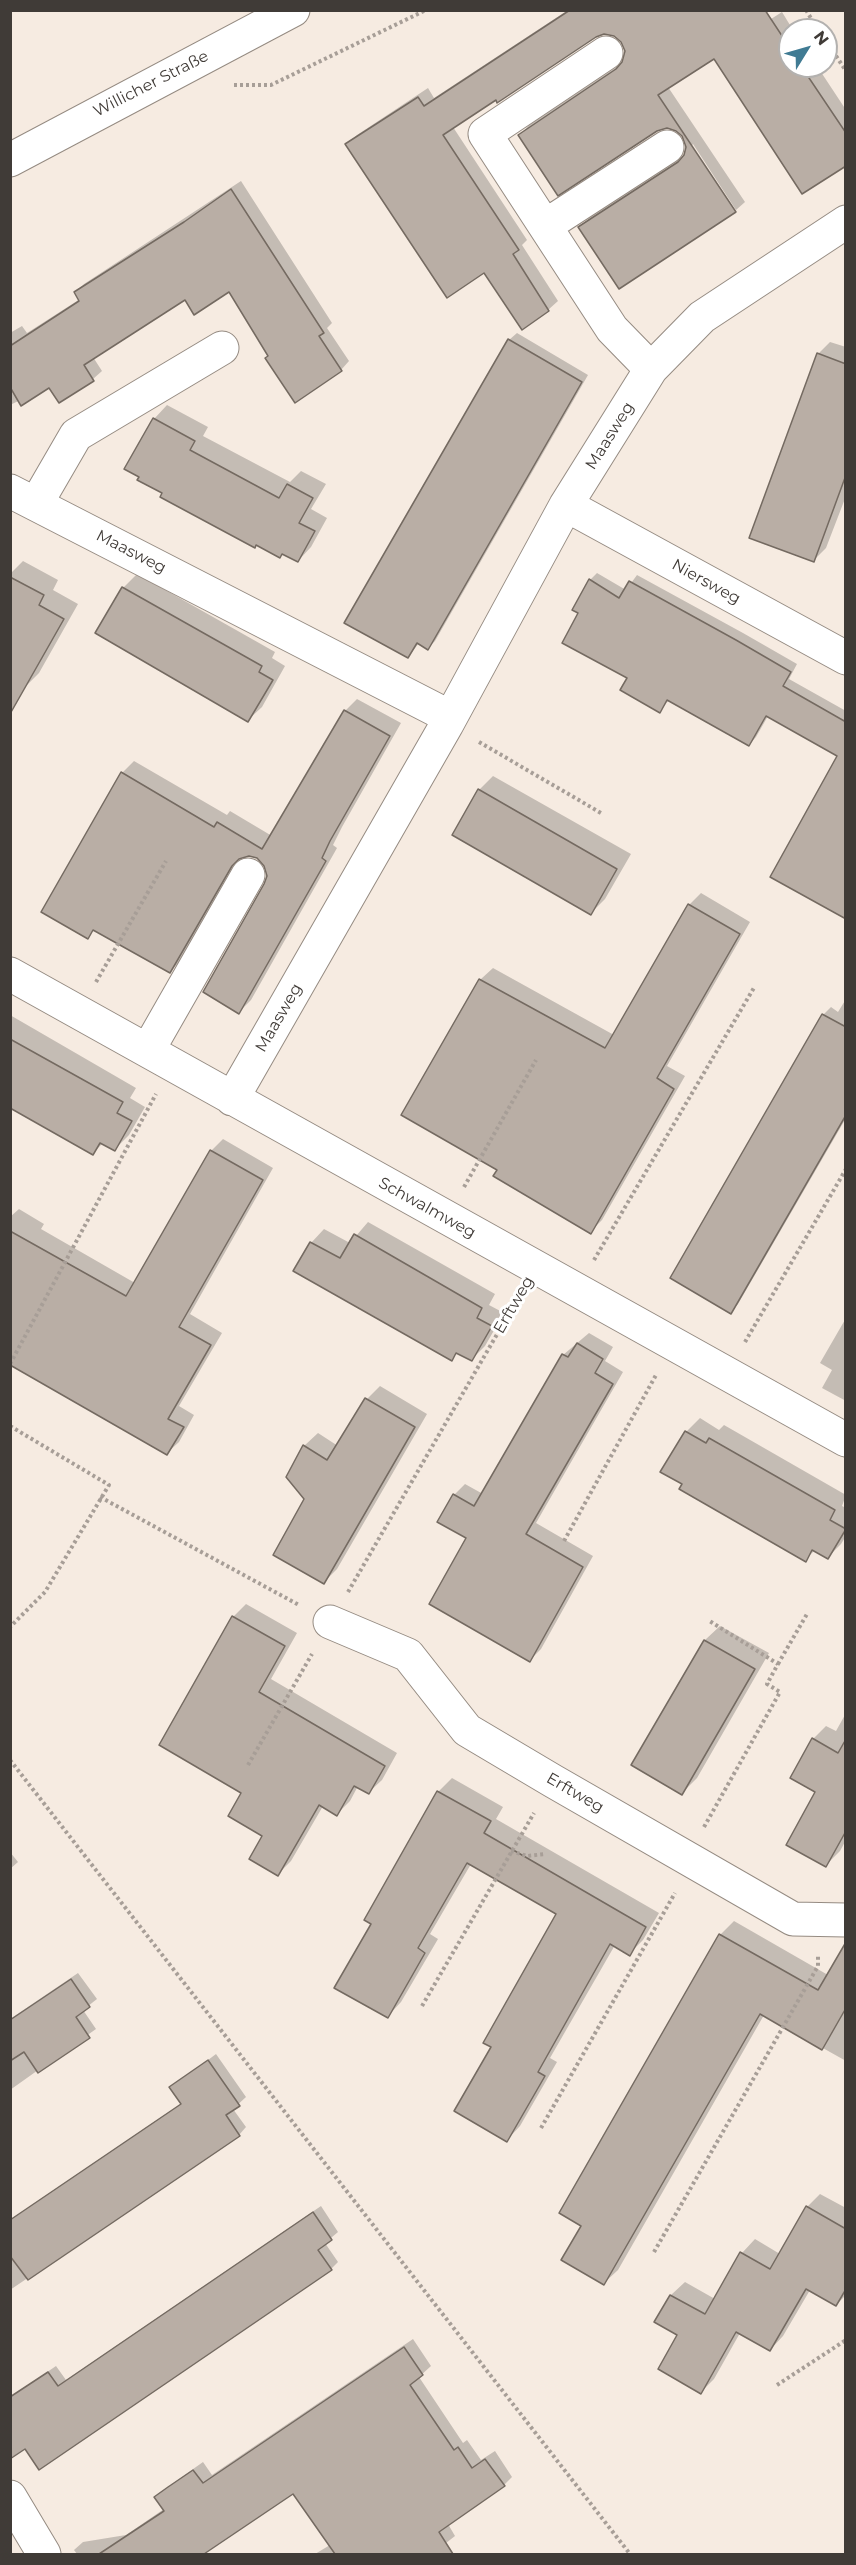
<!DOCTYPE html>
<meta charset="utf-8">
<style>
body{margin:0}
#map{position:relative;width:856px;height:2565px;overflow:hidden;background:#f6ebe1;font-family:Montserrat,sans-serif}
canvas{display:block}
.frame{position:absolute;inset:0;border:12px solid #403b37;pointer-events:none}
.north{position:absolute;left:778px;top:18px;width:60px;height:60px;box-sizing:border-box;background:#fff;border:2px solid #b3b1af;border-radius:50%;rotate:53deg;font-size:16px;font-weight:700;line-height:24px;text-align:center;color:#403b37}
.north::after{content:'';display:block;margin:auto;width:21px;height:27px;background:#407b93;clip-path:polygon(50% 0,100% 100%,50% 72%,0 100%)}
</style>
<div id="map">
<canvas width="856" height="2565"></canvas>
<div class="frame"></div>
<div class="north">N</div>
</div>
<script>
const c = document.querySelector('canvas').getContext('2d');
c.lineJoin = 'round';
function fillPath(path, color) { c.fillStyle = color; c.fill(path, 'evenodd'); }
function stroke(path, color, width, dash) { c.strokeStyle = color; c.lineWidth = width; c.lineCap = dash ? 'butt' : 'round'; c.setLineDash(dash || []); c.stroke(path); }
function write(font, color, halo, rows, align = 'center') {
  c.font = font + ' Montserrat,sans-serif'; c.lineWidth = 6; c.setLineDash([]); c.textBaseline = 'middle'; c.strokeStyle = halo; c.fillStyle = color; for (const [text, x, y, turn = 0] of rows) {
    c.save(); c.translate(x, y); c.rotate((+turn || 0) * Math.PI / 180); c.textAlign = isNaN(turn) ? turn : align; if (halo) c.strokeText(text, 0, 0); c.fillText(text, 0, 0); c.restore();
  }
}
fillPath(new Path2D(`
 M568,10H766L771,19L782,12L793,30H790V66H817L846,110V164L715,57L668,87L745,202L736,210L693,144L691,147L734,212L580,227L589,218L685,156L687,147L684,136L677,129L667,127L520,135L529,125L624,62L626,52L623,42L614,35L604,33L595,36L453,127L527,240L522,245L558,301L548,310L484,271L347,144L357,135L428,88L434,98Z
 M241,181L332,323L327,328L349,361L341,370L270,355L229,290L185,298L93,357L102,371L93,379L60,401L50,386L10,405V333L22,326L27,333L80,299L76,292L84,284Z
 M517,333L588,375L435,641L428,648L419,643L408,657L509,340Z
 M830,342L846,347V496L826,548L814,560L818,354Z
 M167,405L208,427L203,436L290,482L301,471L326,484L311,509L327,518L311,547L298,561L283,553L280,556L164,493L154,419Z
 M23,561L58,580L53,590L78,604L39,673L24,688L10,634V574Z
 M597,573L626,590L637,575L743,633L797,664L789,679L846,711V915L839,755L768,716L756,737L749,745L669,700L660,711L629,677L580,612L590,580Z
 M137,574L275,652L272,658L285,666L262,707L248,720L123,588Z
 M357,699L401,723L342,827L333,845L337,848L251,1000L239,1012L268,876L266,865L258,857L249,855L241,857L182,959L170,972L95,929L87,937L122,773L134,761L227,815L230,811L272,836L345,711Z
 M493,776L631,854L605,899L591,913L479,790Z
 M701,893L750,922L667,1066L685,1076L602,1220L590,1232L499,1169L403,1115L481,979L493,968L614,1035L689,905Z
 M846,999V1118L738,1304L731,1312L672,1277L823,1015L831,1007L838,1012Z
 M10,1015L136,1088L130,1098L145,1107L129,1135L115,1149L103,1143L93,1153L10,1106Z
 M223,1139L273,1168L190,1314L222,1333L179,1406L194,1415L179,1442L167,1453L10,1364V1217L19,1209L44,1224L41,1229L135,1283L211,1151Z
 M368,1222L495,1294L489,1305L504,1313L485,1346L471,1360L458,1352L452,1359L311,1243L324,1229L350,1243Z
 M846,1318V1401L822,1388L832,1370L820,1363Z
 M589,1333L613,1347L605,1361L623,1372L536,1523L593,1556L541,1649L530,1660L468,1537L454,1495L465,1484L483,1494L563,1355Z
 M380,1386L427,1414L337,1569L324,1582L304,1446L318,1433L338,1446L367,1399Z
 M700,1418L719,1430L724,1425L846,1495L842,1506L846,1508V1536L841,1544L828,1557L815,1550L805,1560L684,1484L686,1432Z
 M246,1604L297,1633L271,1679L397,1753L382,1780L368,1793L358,1786L350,1801L337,1814L323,1806L291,1861L278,1874L264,1836L243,1793L233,1617Z
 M720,1626L769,1653L697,1778L682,1793L633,1765L705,1640Z
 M846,1713V1840L840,1851L826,1865L813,1739L826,1726L836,1731Z
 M452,1778L503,1807L496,1819L659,1913L643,1940L629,1954L615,1945L550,2058L557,2062L520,2126L507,2140L493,2046L558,1913L471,1864L430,1934L438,1939L401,2002L388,2016L373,1923L366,1919L439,1791Z
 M10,1852L18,1862L10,1869Z
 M734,1921L828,1975L846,1963V2061L764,2015L618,2270L604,2283L583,2225L720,1935Z
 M78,1973L97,1999L83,2010L96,2029L10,2090V2019Z
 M216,2054L246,2097L233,2109L246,2127L239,2135L10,2290V2220L182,2103L171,2088Z
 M820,2194L846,2208V2295L836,2305L810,2290L783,2336L770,2350L740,2333L714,2379L701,2392L680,2335L657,2321L671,2295L685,2282L715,2299L742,2253L755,2239L780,2254L807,2207Z
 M321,2206L338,2232L325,2243L338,2262L331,2269L39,2468L24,2390L31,2383L56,2366L66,2380Z
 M413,2339L431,2366L419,2377L463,2443L467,2440L481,2460L495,2451L512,2477L504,2485L448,2524L455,2536L432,2554H315L330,2545L294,2492L201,2554H77L74,2550L83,2542L126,2535L164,2509L156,2497L179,2479L203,2462L212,2475Z`), '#0003');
const building = new Path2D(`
 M570,10H765L790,48V66H801L846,133V166L802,194L714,59L658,95L736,212L619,289L578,227L678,162L684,155L686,147L682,136L676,131L667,128L657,131L558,196L518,135L616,69L622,62L625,51L621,42L614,36L604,34L596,37L497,103L496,100L443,135L519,250L513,254L549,311L522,330L484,273L447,298L345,144L418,97L424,106Z
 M231,189L324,333L319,336L342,371L295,403L265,358L268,356L229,292L194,315L185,300L84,365L94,381L59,403L49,388L21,406L10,387V346L79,301L74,292L184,222Z
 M508,339L582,382L428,650L417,643L408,658L344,623Z
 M817,353L846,364V475L814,562L749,538Z
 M153,418L195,441L190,450L279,498L287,484L313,498L299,523L315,531L298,562L282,554L280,558L256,545L255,548L160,497L162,493L137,480L139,477L124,469Z
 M10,577L44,595L39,605L64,619L10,714Z
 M589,579L619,598L629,581L736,640L791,672L783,686L846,722V919L770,877L837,756L766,716L749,746L667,700L660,713L620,690L627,678L562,643L578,613L572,610Z
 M122,587L262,666L259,672L273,680L248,722L95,633Z
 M344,710L390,736L330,841L322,858L326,861L239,1014L203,992L264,884L267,876L264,866L257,858L249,856L239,859L232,866L170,973L93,930L88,939L41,912L121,772L214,827L217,822L262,849Z
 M478,789L617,869L591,915L452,835Z
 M688,904L740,934L657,1078L674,1089L591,1234L493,1176L497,1170L401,1115L479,979L605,1048Z
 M822,1014L846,1027V1115L731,1314L670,1278Z
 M10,1039L123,1102L117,1113L132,1121L115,1151L100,1143L93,1155L10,1108Z
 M210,1150L263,1180L179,1327L211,1345L168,1419L184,1427L167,1455L10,1365V1231L126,1296Z
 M354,1234L482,1308L477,1318L492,1326L472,1361L456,1353L452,1361L293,1271L310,1242L340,1258Z
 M577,1343L603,1359L595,1373L613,1384L526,1534L583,1567L530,1662L429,1604L466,1538L437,1522L453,1494L474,1506L562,1354L568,1357Z
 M365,1398L415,1427L324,1584L273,1555L304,1499L286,1477L303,1445L327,1460Z
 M685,1431L706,1443L709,1438L835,1510L830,1520L846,1529L828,1559L812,1550L806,1562L679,1489L682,1484L660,1472Z
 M232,1616L285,1646L259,1692L385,1766L369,1794L354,1786L337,1816L319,1805L278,1876L249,1859L262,1836L228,1816L241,1793L159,1745Z
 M704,1640L755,1669L682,1795L631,1765Z
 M812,1738L838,1753L846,1739V1831L826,1867L786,1845L815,1792L790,1778Z
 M437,1791L491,1821L484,1833L646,1927L630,1956L610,1944L538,2072L545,2076L507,2142L454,2111L491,2047L483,2043L556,1914L467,1863L418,1948L425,1953L388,2018L334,1988L371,1924L364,1920Z
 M719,1934L818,1990L846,1942V2008L822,2050L760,2014L604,2285L561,2260L581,2226L559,2213Z
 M71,1979L90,2007L76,2017L90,2038L38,2073L24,2052L10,2061V2020Z
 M208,2060L240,2106L226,2115L240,2136L28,2280L10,2256V2220L181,2104L169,2087Z
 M806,2206L846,2229V2289L836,2306L806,2289L770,2351L736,2332L701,2394L658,2369L677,2335L654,2322L670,2295L705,2314L740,2252L770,2269Z
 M313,2212L332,2240L318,2250L332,2270L39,2470L25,2449L10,2459V2397L48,2372L58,2386Z
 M404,2347L423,2375L410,2385L454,2450L458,2447L472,2468L485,2459L505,2486L439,2532L453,2554H335L293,2494L204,2554H99L164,2511L154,2497L168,2487L193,2470L203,2483Z`);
fillPath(building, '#b9aea5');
stroke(building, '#746a61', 1.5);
const minor = new Path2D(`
 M606,53L485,134L612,329L651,369
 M10,160L293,10
 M545,226L667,147
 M10,491L450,717
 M36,504L76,435L222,348
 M566,505L846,658
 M10,974L846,1440
 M148,1050L248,875
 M232,1099L447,724L566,505L651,369L702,317L846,222
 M330,1622L408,1655L467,1730L553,1781L793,1919L846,1920
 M10,2497L44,2554`);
stroke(minor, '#958b82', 35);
stroke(new Path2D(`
 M806,10L818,30
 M826,41L846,71
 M234,85H271L426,10
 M479,742L601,813
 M96,982L166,861
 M464,1187L536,1060
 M594,1260L755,986
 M745,1342L846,1169
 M10,1364L156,1094
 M10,1426L109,1485L45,1592L10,1627
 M100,1497L299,1605
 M564,1541L656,1375
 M348,1592L518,1298
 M778,1664L807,1614
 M10,1760L630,2554
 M248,1765L312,1654
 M704,1827L780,1692L767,1684L778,1664L708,1620
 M511,1851L527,1856L545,1854
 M422,2006L534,1813
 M541,2128L675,1893
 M654,2252L818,1966V1956
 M777,2385L846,2340`), '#a79e97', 4, [3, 3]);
stroke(minor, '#fff', 33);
write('16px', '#403b37', '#fff', [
 ["Willicher Straße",151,84,-27],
 ["Maasweg",610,436,-58],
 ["Maasweg",131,552,27],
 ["Niersweg",706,582,29],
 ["Maasweg",279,1018,-60],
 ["Schwalmweg",427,1208,29],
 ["Erftweg",514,1305,-60],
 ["Erftweg",575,1793,30]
]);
</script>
